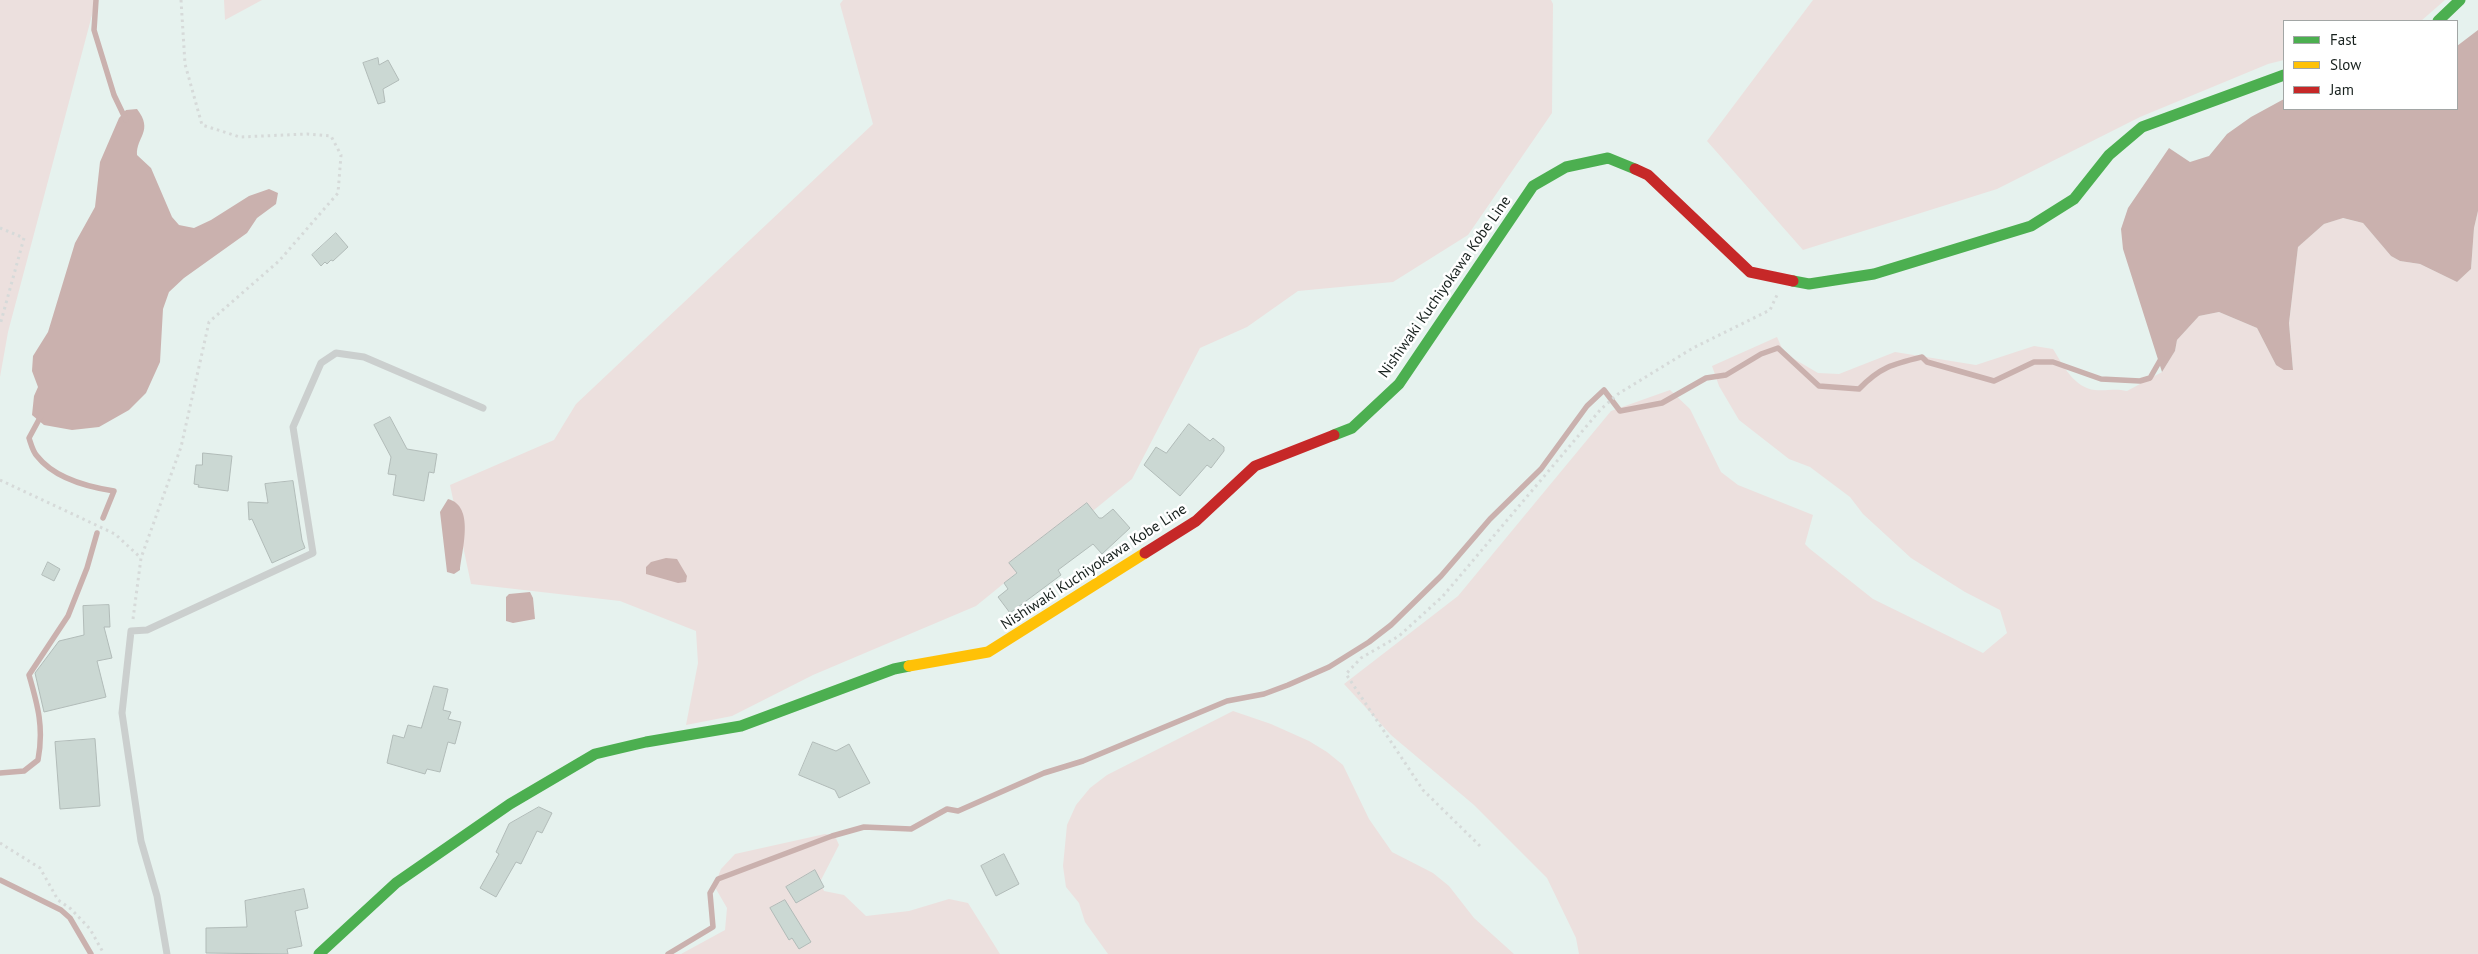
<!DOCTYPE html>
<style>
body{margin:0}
#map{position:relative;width:2478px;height:954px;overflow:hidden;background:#e6f2ee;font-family:"PT Sans",sans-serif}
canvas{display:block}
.legend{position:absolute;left:2283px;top:20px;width:175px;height:90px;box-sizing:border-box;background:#fff;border:1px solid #a2a6a5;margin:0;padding:6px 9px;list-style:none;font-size:15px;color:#17201d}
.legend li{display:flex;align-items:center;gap:10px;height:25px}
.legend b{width:25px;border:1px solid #a2a6a5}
</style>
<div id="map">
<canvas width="2478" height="954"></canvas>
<ul class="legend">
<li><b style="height:6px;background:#4caf50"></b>Fast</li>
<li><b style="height:6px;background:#ffc107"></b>Slow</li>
<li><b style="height:6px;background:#c62828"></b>Jam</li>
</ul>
</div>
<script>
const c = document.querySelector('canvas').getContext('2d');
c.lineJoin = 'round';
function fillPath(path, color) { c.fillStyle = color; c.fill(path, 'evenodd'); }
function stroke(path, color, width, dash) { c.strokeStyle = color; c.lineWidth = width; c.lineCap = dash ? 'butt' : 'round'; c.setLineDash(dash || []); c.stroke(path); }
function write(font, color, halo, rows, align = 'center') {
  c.font = font + ' "PT Sans",sans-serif'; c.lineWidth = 5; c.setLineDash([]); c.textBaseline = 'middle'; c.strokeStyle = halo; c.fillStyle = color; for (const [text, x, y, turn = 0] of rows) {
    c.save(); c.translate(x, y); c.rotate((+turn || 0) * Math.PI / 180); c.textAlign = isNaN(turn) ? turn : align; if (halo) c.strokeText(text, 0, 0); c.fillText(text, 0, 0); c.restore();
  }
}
fillPath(new Path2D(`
 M0,0H96L8,332L0,377Z
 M224,0H262L225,20Z
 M843,0H1551L1553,4L1552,113L1468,235L1393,282L1298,291L1247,327L1200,348L1132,479L976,606L813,675L732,716L686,725L698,663L696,631L620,601L471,584L450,485L554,440L576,404L873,124L840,4Z
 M1813,0H2445L2421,21H2284V60L2268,64L2140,117L1997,189L1803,250L1707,141Z
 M2478,211V954H1579L1576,938L1547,878L1474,805L1391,735L1344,684L1458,596L1611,411L1670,390L1690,409L1721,472L1738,485L1813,515L1805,544L1810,549L1873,599L1983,653L2007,633L2000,610L1965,592L1911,558L1863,514L1850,497L1810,467L1789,459L1739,420L1719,386L1712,366L1777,337L1784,353L1818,373L1839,374L1895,352L1976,365L2034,346L2053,349C2063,365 2074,388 2095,390C2107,391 2115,388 2127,391L2162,372L2175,351L2177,340L2199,316L2219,312L2257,328L2276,365L2293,369L2289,323L2298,247L2324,224L2342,218L2363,223L2391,256L2400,261L2420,264L2457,282L2471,269L2474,228Z
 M1233,711L1271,724L1309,741L1327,752L1343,765L1369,819L1392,852L1433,873L1449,886L1474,918L1514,954H1108L1085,922L1079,903L1066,887L1063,866L1067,825L1076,805L1090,788L1107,775Z
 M825,834L835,836L839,845L820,882L824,891L844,895L866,916L909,911L949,899L968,903L1000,954H681L725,930L727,908L716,889L717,879L721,869L735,854Z`), '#ece0de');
fillPath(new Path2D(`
 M2478,30V211L2474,228L2471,269L2457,282L2420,264L2400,261L2391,256L2363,223L2343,218L2324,224L2298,247L2289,323L2293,370H2284L2276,365L2257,328L2219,312L2199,316L2177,340L2175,351L2162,372L2123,249L2121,229L2128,208L2169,148L2190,162L2209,156L2227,134L2251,117L2284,99V109H2457V46Z
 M137,109C154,131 136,137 137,155L151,168L172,217L179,225L194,228L211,220L249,196L269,189L278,193L276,204L257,218L247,233L184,278L169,292L163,309L160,362L146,393L129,410L99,427L72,430L44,425L32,415L34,396L38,387L32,371L33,356L48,332L75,243L95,207L100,162L119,118L126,110Z
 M448,499C475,506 462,549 460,570L454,574L447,572L440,512Z
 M666,558L677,559L687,576L686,582L678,583L646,574V567L651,562Z
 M530,592L533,598L535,619L513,623L506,621V597L509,594Z`), '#cab1ae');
stroke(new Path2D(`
 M96,0L94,30L114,95L126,120
 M42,414L29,438C31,444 33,452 37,456C54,478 88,487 114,491L103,518
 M0,773L24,771L38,760C44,728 38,706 29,675L68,616L87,568L97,533
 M0,880L61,910L70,918L91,954
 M668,954L713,927L710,893L718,879L832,836L864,827L911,829L947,809L958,811L1044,773L1083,761L1227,701L1264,694L1288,685L1329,667L1369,642L1391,625L1441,576L1490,519L1541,469L1587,406L1604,390L1620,411L1662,403L1706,378L1726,375L1761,354L1778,348L1819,386L1859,389C1880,367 1893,364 1922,357L1927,362L1994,381L2034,362H2053L2101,379L2140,381L2150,378L2162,357`), '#cab1ae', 5.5);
const building = new Path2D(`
 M378,58L379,65L388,60L399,80L383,89L385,102L378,104L363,63Z
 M336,233L348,247L333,261L331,260L327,264L325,262L321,266L312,255Z
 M390,417L407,449L437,454L434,473L429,472L424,501L393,495L396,475L388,474L391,457L374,425Z
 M1189,424L1210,441L1213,438L1224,447V451L1211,468L1207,465L1180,496L1144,465L1156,447L1166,453Z
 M203,453L232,456L228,491L198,487L199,485L194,484L196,465H202Z
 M293,481L302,540L305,548L272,563L252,519L249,520L248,502L268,503L265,484Z
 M1087,503L1099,518H1102L1113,509L1130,528L1102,554L1093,544L1058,570L1061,575L1010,613L998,597L1008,589L1004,583L1017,573L1009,563Z
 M48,562L60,569L54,581L42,575Z
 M109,605L110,627H104L112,658L97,661L106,697L44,712L35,673L59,641L84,635L83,606Z
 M434,686L448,689L443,710L451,712L448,719L461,722L455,744L448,742L440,772L427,769L425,774L387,763L393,735L404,738L408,725L421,728Z
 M95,739L100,806L60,809L55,742Z
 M813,742L836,751L849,744L870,783L839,798L835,790L799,775Z
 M539,807L552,813L542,833L537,831L521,864L516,862L496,897L480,888L499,854L496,852L509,824Z
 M1004,854L1019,884L996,896L981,866Z
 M815,870L824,887L796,903L786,887Z
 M304,889L308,908L295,911L302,946L287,949L288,954L206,953V928L247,927L245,901Z
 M785,900L811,942L799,949L792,938L789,940L770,908Z`);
fillPath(building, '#cbd8d3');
stroke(building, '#b1bbb8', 1);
stroke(new Path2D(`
 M0,228L24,238L0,325
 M0,480L115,534L141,558
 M133,619L141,558L181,447L209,322L279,261L338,193L341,155L331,136L307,134L240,137L202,125L185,64L181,0
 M0,843L40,868L58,900L71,909L90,929L104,954
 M1480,846L1423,790L1346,674L1361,658L1399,636L1443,596L1601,409L1618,394L1693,348L1770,310L1777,295`), '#d6dad9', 3, [2.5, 4]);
stroke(new Path2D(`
 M167,954L157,896L141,841L122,713L131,631L147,630L313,553L293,427L321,363L336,353L364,357L483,408`), '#cbcfce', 7);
stroke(new Path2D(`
 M2438,21L2460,0
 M1793,281L1809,284L1874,274L2031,226L2074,199L2109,155L2142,127L2284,75
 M1334,435L1352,428L1399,384L1533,186L1566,167L1608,158L1635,169
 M319,954L396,883L510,804L595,754L646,742L741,726L894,669L909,666`), '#4caf50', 11);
stroke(new Path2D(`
 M909,666L988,652L1145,553`), '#ffc107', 11);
stroke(new Path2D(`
 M1635,169L1648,175L1750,272L1793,281
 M1145,553L1196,521L1255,466L1334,435`), '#c62828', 11);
write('15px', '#17201d', '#fff', [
 ["Nishiwaki Kuchiyokawa Kobe Line",1445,287,-55],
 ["Nishiwaki Kuchiyokawa Kobe Line",1094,567,-33]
]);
</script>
